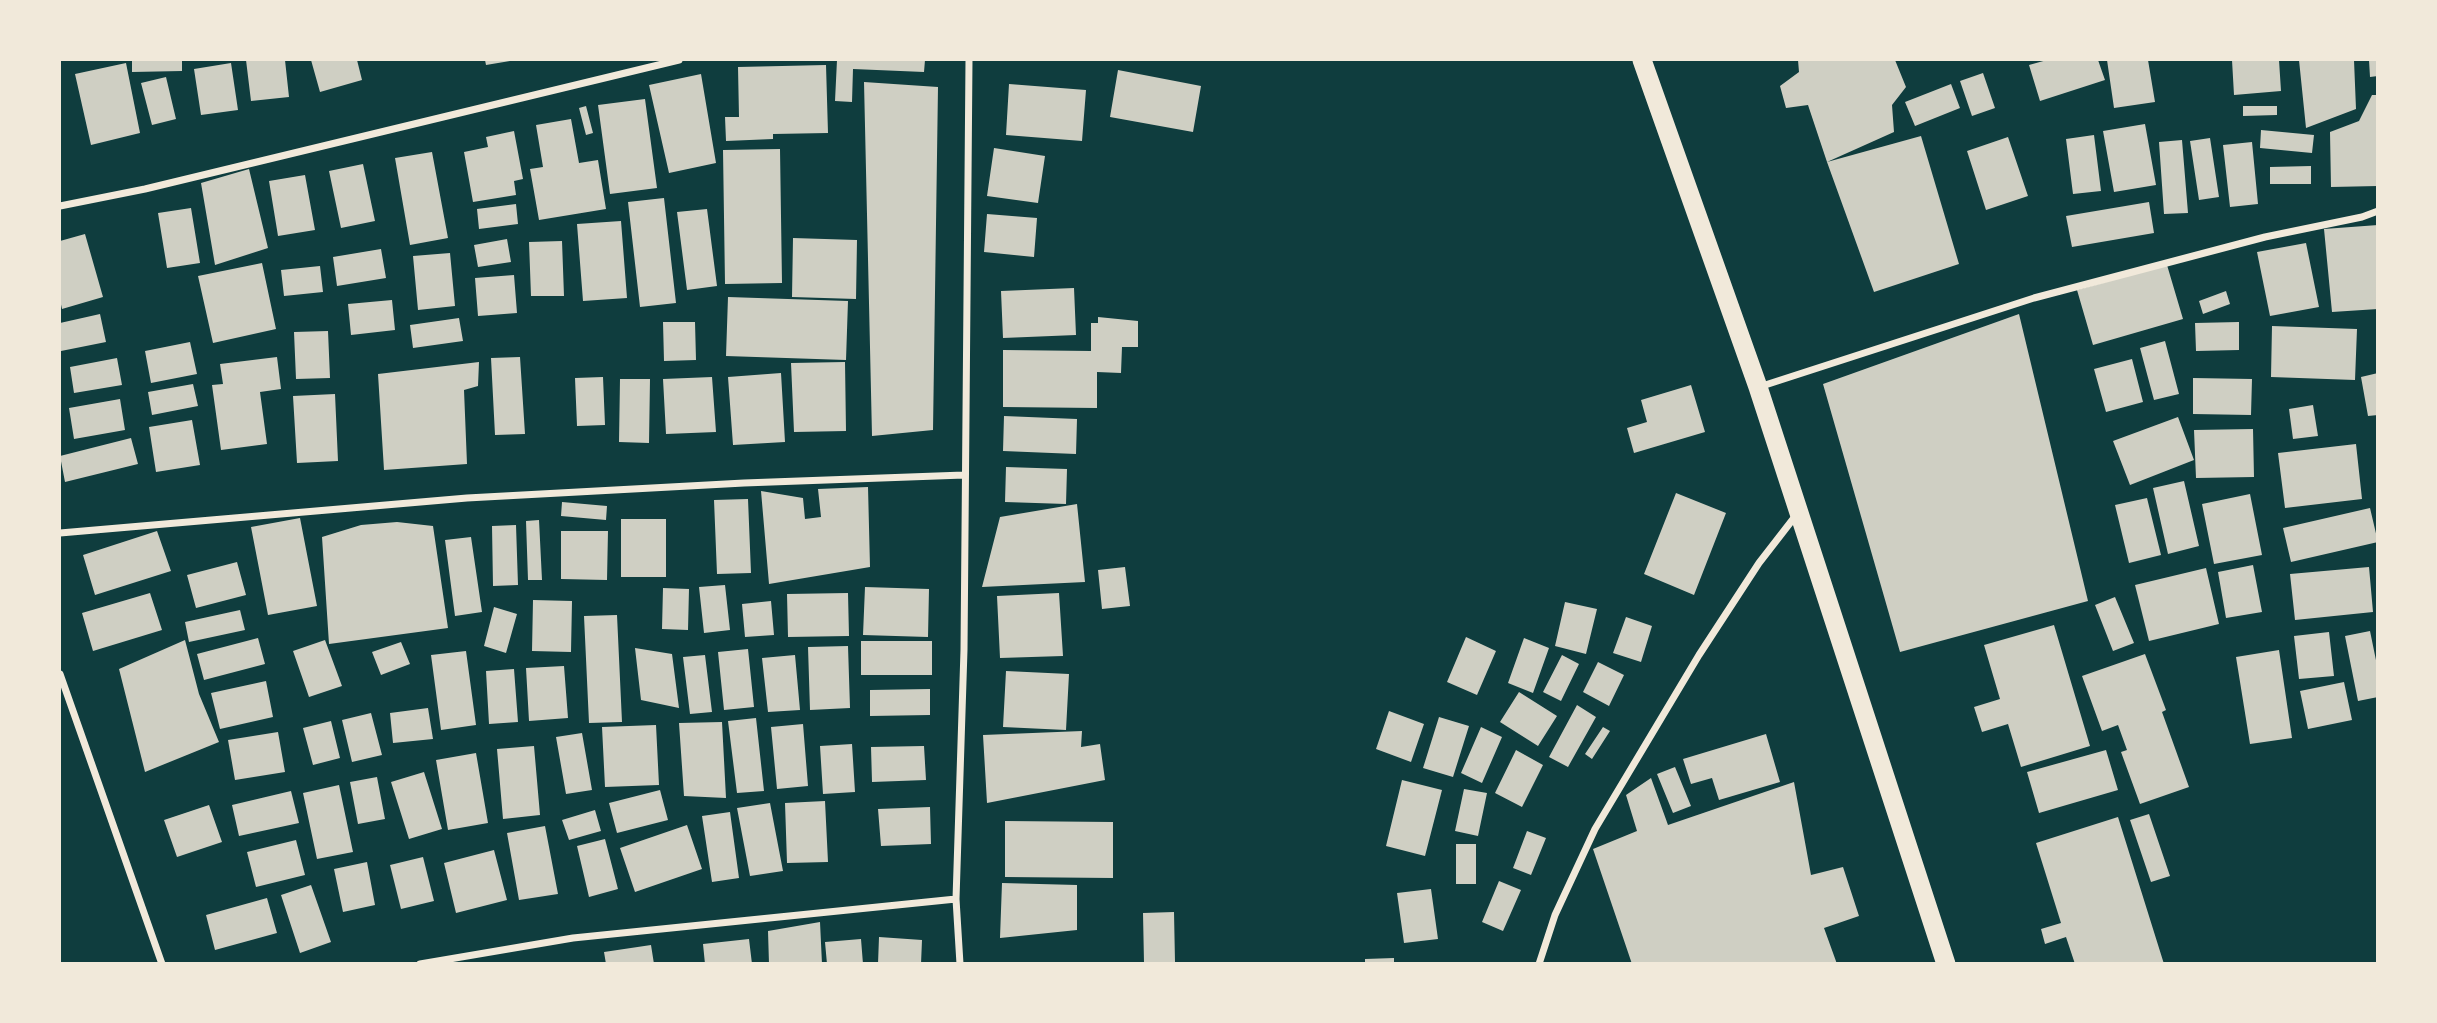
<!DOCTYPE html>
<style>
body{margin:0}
#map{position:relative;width:2437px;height:1023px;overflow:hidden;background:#0f3d3e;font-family:Quicksand,sans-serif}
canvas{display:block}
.frame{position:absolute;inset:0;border:61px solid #f1e9da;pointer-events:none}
</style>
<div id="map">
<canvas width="2437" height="1023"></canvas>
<div class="frame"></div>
</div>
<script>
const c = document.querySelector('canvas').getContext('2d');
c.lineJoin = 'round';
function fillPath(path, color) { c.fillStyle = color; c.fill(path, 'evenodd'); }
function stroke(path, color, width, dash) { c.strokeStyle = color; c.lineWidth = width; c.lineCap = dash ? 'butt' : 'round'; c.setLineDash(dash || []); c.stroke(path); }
fillPath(new Path2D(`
 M132,60H182V71L132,72Z
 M246,60H285L289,97L251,101Z
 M311,60H357L362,80L320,92Z
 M485,60H510V61L486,65Z
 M837,60H925L924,72L853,69L852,102L835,101Z
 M1798,60H1895L1906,87L1892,105L1894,132L1827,162L1808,105L1786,108L1780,86L1799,72Z
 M2047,60H2098L2105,80L2040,101L2029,65Z
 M2107,60H2148L2155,102L2114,108Z
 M2232,60H2279L2281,91L2234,95Z
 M2299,60H2354L2356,109L2306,128Z
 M2369,60H2378V76L2370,77Z
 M126,63L140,133L91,145L75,74Z
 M231,63L238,110L201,115L194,69Z
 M826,65L828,133L773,134V139L726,141L725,117H739L738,67Z
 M1118,70L1201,86L1193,132L1110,117Z
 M1983,73L1995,108L1972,116L1960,81Z
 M701,74L716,163L669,173L649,85Z
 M166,77L176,119L152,125L141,83Z
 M864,82L938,87L933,430L872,436Z
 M1009,84L1086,90L1082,141L1006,135Z
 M1951,84L1960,108L1915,126L1905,102Z
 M2372,95H2378V186L2331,187L2330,132L2359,121Z
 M645,99L657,188L610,194L598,105Z
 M586,106L593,133L586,135L579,108Z
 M2243,106H2277V115L2243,116Z
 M571,119L579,163L598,160L606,209L539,220L530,169L543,167L536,125Z
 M2145,124L2156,185L2114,192L2103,131Z
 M2261,130L2314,135L2312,153L2260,148Z
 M514,131L523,179L514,181L516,195L473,202L464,152L488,147L486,137Z
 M2094,135L2101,191L2073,194L2066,139Z
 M1921,136L1959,264L1874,292L1827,162Z
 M2008,137L2028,196L1986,210L1967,151Z
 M2210,138L2219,197L2199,200L2190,141Z
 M2182,140L2188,213L2164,214L2159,142Z
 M2252,142L2258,204L2230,207L2223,145Z
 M994,148L1045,156L1038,203L987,196Z
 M780,149L782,283L725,284L723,150Z
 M432,152L448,238L410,245L395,158Z
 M363,164L375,221L341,228L329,171Z
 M2311,166V184H2270V167Z
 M249,169L268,248L215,265L201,183Z
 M305,175L315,230L278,236L269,181Z
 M664,198L676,303L640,307L628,202Z
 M2149,202L2154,233L2072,247L2066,216Z
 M516,204L518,224L479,229L477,209Z
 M191,208L200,263L167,268L158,213Z
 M707,209L717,286L687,290L677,212Z
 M987,214L1037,218L1034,257L984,252Z
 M621,221L627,298L583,301L577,224Z
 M2378,225V309L2332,312L2324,229Z
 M85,234L103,297L62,309L60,300V241Z
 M793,238L857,240L856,299L792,297Z
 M507,239L511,262L478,267L474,245Z
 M562,241L564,296H531L529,242Z
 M2306,243L2319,307L2270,316L2257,252Z
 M381,249L386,278L337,286L333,257Z
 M450,253L455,306L418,310L413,256Z
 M262,263L276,329L213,343L198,276Z
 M2167,265L2183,319L2093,345L2077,290Z
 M320,266L323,292L284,296L281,270Z
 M514,275L517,313L478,316L475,278Z
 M1074,288L1076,335L1003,338L1001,291Z
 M2226,291L2230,304L2203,314L2199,301Z
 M728,297L848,301L846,360L726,356Z
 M392,300L395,330L351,335L348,304Z
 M100,314L106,342L61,351L60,323Z
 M2019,314L2088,601L1900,652L1823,384Z
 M1098,317L1138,321V347H1122L1121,373L1097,372V408L1003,407V350L1091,351V323H1098Z
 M459,318L463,341L413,348L410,325Z
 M663,322H695L696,360L664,361Z
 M2239,322V350L2196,351L2195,323Z
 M2272,326L2357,329L2355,380L2271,377Z
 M328,331L330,378L296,379L294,332Z
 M2165,341L2179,394L2154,400L2140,348Z
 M190,342L197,374L151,383L145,351Z
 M277,357L281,389L260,392L267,444L221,450L212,385L223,384L220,364Z
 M520,357L525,434L495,435L491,358Z
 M117,358L122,385L74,393L70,367Z
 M2132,359L2143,402L2106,412L2094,369Z
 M479,362L478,386L464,390L467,464L384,470L378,374Z
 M845,362L846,431L794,432L791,363Z
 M781,373L785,442L733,445L728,377Z
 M2378,373V415L2368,416L2361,377Z
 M603,377L605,425L577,426L575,378Z
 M712,377L716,432L666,434L663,379Z
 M2193,378L2252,379L2251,415L2193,414Z
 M620,379H650L649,443L619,442Z
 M193,384L198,406L152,415L148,392Z
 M1691,385L1705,432L1634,453L1627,428L1647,422L1641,400Z
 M335,394L338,461L297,463L293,396Z
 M120,399L125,430L74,439L69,408Z
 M2313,405L2318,436L2293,439L2289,409Z
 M1004,416L1077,419L1076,454L1003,451Z
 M2178,417L2194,460L2130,485L2113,441Z
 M192,420L200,465L156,472L149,427Z
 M2253,429L2254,477L2196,478L2194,430Z
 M131,438L138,464L65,482L60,456Z
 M2356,444L2362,499L2285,508L2278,453Z
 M1006,467L1067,469L1066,504L1005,502Z
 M2184,481L2199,546L2168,554L2153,488Z
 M868,487L870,567L769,584L761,491L803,498L805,519L821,517L818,489Z
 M1676,493L1726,513L1694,595L1644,574Z
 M2250,494L2262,555L2214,564L2202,504Z
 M2147,498L2161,555L2129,563L2115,505Z
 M748,499L751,573L717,574L714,500Z
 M562,502L607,506L606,520L561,516Z
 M1077,504L1085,582L982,587L1000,517Z
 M2370,508L2378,542L2291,562L2283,528Z
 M300,518L317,606L268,615L251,527Z
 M621,519H666V577H621Z
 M539,520L542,580H528L526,521Z
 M397,522L433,526L448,628L329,644L322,537L361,525Z
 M516,525L518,585L493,586L492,526Z
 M157,531L171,571L95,595L83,555Z
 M561,531H608L607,580L561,579Z
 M471,537L482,612L455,616L445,540Z
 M237,562L246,595L196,608L187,575Z
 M2253,565L2262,612L2226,618L2218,572Z
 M1125,567L1130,606L1102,609L1098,570Z
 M2369,567L2373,612L2295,620L2290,574Z
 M2206,568L2219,624L2149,641L2135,585Z
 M725,585L730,630L704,633L699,587Z
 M865,587L929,589L928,637L863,635Z
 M663,588L689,589L688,630L662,629Z
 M150,593L162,630L93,651L82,613Z
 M848,593L849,636L788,637L787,594Z
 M1059,593L1063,656L1000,658L997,596Z
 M2115,597L2134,643L2113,651L2095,605Z
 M533,600L572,601L571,652L532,651Z
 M771,601L774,635L745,637L742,604Z
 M1565,602L1597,609L1586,654L1555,646Z
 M494,607L517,614L506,653L484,646Z
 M240,610L245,630L189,642L185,622Z
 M617,615L622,722L589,723L584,616Z
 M1626,617L1652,626L1641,662L1613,653Z
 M2054,625L2090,746L2021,767L2008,724L1982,732L1974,707L2000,699L1984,645Z
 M2370,631L2378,670V697L2358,701L2345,636Z
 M2329,632L2334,676L2299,679L2294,636Z
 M1466,637L1496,651L1477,695L1447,682Z
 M258,638L265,664L204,680L197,654Z
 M1524,638L1549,648L1533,693L1508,683Z
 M185,640L199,694L219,742L145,772L119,669Z
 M325,640L342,686L309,697L293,651Z
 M861,641H932V675H861Z
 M401,642L410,664L381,675L372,652Z
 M848,646L850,708L810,710L808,647Z
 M635,648L672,654L679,708L641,700Z
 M748,649L754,707L724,710L718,652Z
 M2279,650L2292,738L2250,744L2236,657Z
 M466,651L476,725L441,730L431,655Z
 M2145,654L2166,710L2162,712L2189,787L2140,804L2121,752L2127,750L2118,725L2102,731L2082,676Z
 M705,655L712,712L690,714L683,657Z
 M795,655L800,710L768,712L762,658Z
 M1562,655L1579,664L1561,701L1543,692Z
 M1598,662L1624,675L1609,706L1583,692Z
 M564,666L568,718L529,721L526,668Z
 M514,669L518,722L489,724L486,671Z
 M1006,671L1069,674L1066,730L1003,727Z
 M266,681L273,717L220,729L211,693Z
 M2344,682L2352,720L2308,729L2300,691Z
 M930,689V715L870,716V690Z
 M1519,692L1557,716L1538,746L1500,722Z
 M1577,705L1596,717L1568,767L1549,757Z
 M428,708L433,739L393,743L390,713Z
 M1389,711L1424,724L1411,762L1376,749Z
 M371,713L382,755L352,762L342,720Z
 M1439,717L1469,726L1453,777L1423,768Z
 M756,718L764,791L737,793L728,721Z
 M331,721L340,758L313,765L303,728Z
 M722,722L726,798L684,796L679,723Z
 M803,724L808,786L777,789L771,727Z
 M656,725L659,785L605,787L602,727Z
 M1481,727L1502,737L1482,783L1461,773Z
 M1603,727L1610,731L1592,759L1585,754Z
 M1082,731L1081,747L1100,744L1105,780L987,803L983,735Z
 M278,732L285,772L235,780L228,740Z
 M582,733L592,790L566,794L556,737Z
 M1766,734L1780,782L1719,800L1712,778L1691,784L1683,759Z
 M852,744L855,792L823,794L820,746Z
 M534,746L540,815L503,819L497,749Z
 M924,746L926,780L872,782L871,747Z
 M1516,750L1543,765L1522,807L1495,793Z
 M2106,750L2118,790L2039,813L2027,772Z
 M476,753L488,823L448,830L436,760Z
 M1675,767L1691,806L1673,813L1657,774Z
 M424,772L442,829L409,839L391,782Z
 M377,777L385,819L358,824L350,782Z
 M1651,778L1668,825L1794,782L1811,875L1843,867L1859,916L1824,928L1837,964H1632L1593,849L1637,831L1626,795Z
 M1402,780L1442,790L1425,856L1386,846Z
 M339,785L353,852L317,859L303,793Z
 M1464,789L1487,793L1478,836L1455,831Z
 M660,790L668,820L617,833L609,803Z
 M291,791L299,823L239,836L232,805Z
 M825,801L828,862L787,863L785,803Z
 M770,803L783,871L750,876L737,808Z
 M209,805L222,842L177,857L164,820Z
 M930,807L931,844L881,846L878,809Z
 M595,810L601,831L569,840L562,820Z
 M730,812L739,878L712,882L702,816Z
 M2149,814L2170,876L2151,882L2130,820Z
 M2118,817L2164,964H2075L2066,937L2045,944L2041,929L2061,923L2036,843Z
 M1005,821L1113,822V878L1005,877Z
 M687,825L702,869L635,892L620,848Z
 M545,826L558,894L519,900L507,833Z
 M1527,831L1546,838L1531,875L1513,868Z
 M605,839L618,889L589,897L577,846Z
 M296,840L305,875L256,887L247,852Z
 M1456,844H1476V884H1456Z
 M494,850L507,900L456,913L444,863Z
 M423,857L434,901L401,909L390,865Z
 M367,862L375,905L343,912L334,869Z
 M1499,881L1521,890L1503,931L1482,922Z
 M1002,883L1077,885V930L1000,938Z
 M311,885L331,942L300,953L281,895Z
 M1431,889L1438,939L1404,943L1397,893Z
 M267,898L277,933L215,950L206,915Z
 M1174,912L1175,962L1144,963L1143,913Z
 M820,922L822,964H769L768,931Z
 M879,937L922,940L921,964H878Z
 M749,939L752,964H705L703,944Z
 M861,939L863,964H827L825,942Z
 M651,945L654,964H606L604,952Z
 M1394,958V964H1365V959Z`), '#cfcfc3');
stroke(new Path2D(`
 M60,206L145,189L679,60
 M1759,387L2034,298L2265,237L2362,217L2378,211
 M60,533L467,498L744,483L964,475
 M60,674L162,964
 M420,964L573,938L956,899
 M960,964L956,899L964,650L969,60
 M1539,964L1555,915L1595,829L1699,655L1759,563L1797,514`), '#f1e9da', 7);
stroke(new Path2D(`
 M1642,60L1758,387L1946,964`), '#f1e9da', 19);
</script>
